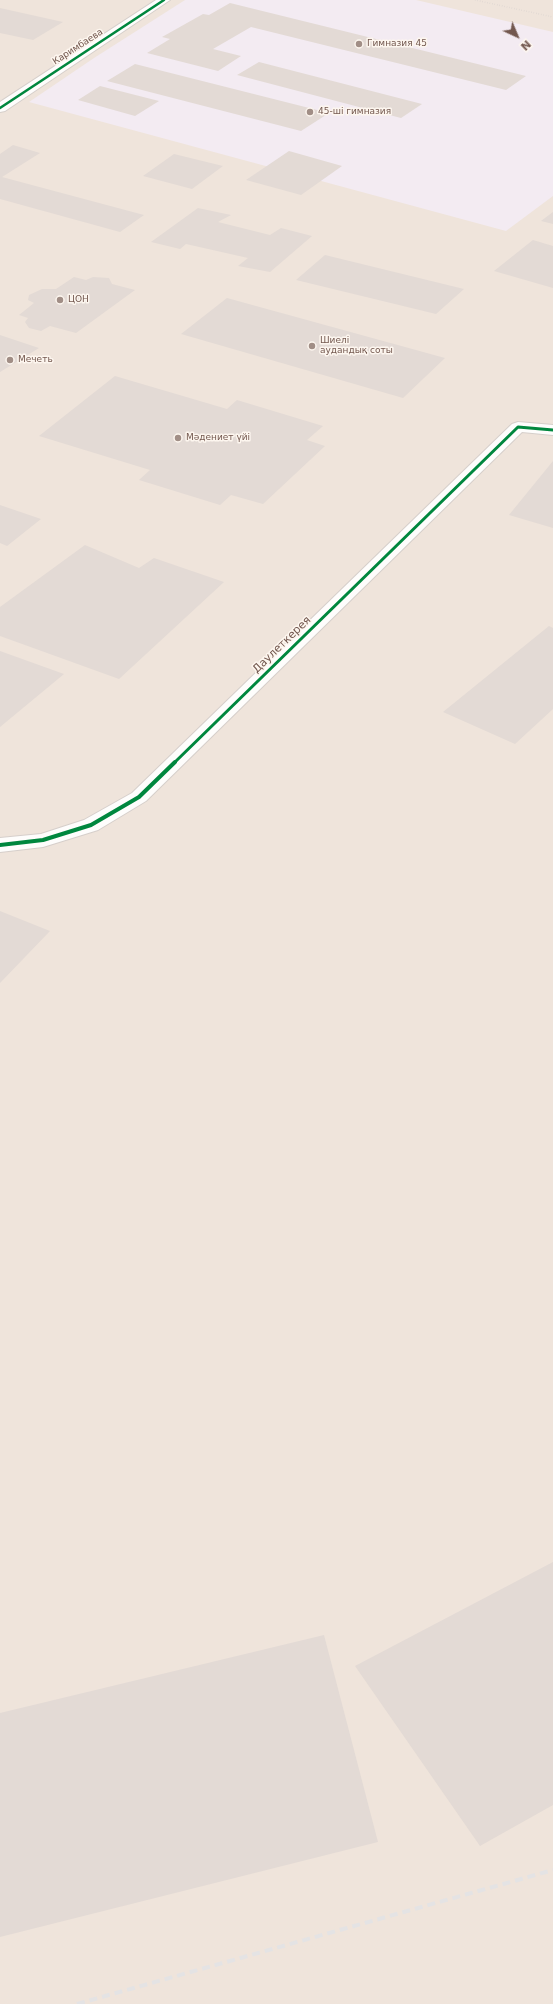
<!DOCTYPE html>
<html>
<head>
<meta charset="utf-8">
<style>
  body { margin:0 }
  #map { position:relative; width:553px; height:2004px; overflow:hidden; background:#f7f2ed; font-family:"DejaVu Sans",sans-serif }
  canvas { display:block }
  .north { position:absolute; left:497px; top:16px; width:40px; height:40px; -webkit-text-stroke:3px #fdf6ef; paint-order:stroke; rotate:136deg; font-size:11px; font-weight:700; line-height:16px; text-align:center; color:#73584f }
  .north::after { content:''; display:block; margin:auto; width:14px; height:18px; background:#73584f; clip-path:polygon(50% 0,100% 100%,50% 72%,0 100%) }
</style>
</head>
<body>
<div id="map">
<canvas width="553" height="2004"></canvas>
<div class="north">N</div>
</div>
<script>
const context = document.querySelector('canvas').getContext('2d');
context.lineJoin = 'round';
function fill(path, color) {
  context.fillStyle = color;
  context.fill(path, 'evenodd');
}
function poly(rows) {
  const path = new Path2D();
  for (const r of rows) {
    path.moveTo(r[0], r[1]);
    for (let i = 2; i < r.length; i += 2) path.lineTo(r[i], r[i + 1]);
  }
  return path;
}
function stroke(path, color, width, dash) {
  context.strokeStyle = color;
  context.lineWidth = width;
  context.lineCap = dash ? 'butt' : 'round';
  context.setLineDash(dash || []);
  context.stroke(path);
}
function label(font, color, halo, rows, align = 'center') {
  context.font = font + ' "DejaVu Sans",sans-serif';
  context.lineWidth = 3;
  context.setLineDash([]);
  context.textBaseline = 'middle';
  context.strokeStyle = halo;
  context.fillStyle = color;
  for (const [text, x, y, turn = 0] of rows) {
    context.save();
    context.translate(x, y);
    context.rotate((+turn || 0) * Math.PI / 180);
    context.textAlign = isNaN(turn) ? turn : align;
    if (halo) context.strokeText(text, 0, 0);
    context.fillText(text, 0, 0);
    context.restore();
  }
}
fill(poly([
  [0,0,553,0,553,2004,0,2004]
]), '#efe4db');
fill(poly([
  [185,0,416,0,553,32,553,196,506,231,29,102,94,58]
]), '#f3ebf2');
fill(poly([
  [230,3,526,76,506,90,251,27,213,49,241,56,218,71,147,53,170,39,162,37,203,14,209,15],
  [0,8,63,22,33,40,0,33],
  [259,62,422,104,401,118,237,75],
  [135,64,329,113,301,131,107,81],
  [100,86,159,101,135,116,78,100],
  [13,145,40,153,2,177,144,215,120,232,0,199,0,154],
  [289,151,342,166,301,195,246,180],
  [174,154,223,166,192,189,143,176],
  [198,208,231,215,218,222,270,235,281,228,312,236,270,272,238,266,248,258,186,244,180,249,151,242],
  [553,212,553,224,541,221],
  [533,240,553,246,553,288,494,271],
  [325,255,464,289,436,314,296,280],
  [74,277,86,280,93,277,109,278,112,284,135,290,76,333,50,326,41,331,29,328,25,322,28,318,19,315,34,303,28,300,29,295,42,289,56,289],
  [227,298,445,358,403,398,181,334],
  [0,335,39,348,0,372],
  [115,376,227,409,237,400,323,426,307,440,325,446,263,504,231,495,220,505,139,480,150,470,39,436],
  [553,461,553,528,509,515],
  [0,505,41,519,7,546,0,543],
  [85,545,139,568,154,558,224,582,119,679,0,636,0,607],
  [549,626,553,628,553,709,515,744,443,712],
  [0,651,64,674,0,727],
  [0,911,50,931,0,983],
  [553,1562,553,1805,480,1846,355,1666],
  [324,1635,378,1842,0,1937,0,1713]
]), '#e3dad5');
const minor = poly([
  [156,0,170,0,5,111,0,112,0,102,156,0],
  [518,422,553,425,553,435,522,432,146,801,98,830,43,847,0,852,0,838,41,834,84,820,132,793,512,424,518,422]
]);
stroke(minor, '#d6cfcb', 2);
stroke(poly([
  [475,0,553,17]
]), '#d9d2cf', 1.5, [0.5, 2]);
fill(minor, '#fefdfc');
stroke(poly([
  [77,2004,553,1870]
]), '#e4e3e4', 4, [8, 5]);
stroke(poly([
  [0,108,164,0]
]), '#00873e', 2.5);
stroke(poly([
  [174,763,518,427,553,430]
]), '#00873e', 3);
stroke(poly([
  [0,845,43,840,91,825,139,797,175,762]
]), '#00873e', 4);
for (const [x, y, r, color] of [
  [359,44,4,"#a18e86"],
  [310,112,4,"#a18e86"],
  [60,300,4,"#a18e86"],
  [312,346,4,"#a18e86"],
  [10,360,4,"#a18e86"],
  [178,438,4,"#a18e86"]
]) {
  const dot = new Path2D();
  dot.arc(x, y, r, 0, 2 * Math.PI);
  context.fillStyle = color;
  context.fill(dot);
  stroke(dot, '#fdf6ef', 1.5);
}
label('9px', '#73584f', '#fdf6ef', [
  ["Гимназия 45",367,44],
  ["45-ші гимназия",318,112],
  ["ЦОН",68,300],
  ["Шиелі",320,341],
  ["аудандық соты",320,351],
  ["Мечеть",18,360],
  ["Мәдениет үйі",186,438]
], 'left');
label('9px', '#73584f', '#fdf6ef', [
  ["Каримбаева",78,47,-33]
]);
label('11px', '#73584f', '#fdf6ef', [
  ["Даулеткерея",282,645,-44]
]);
</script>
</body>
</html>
